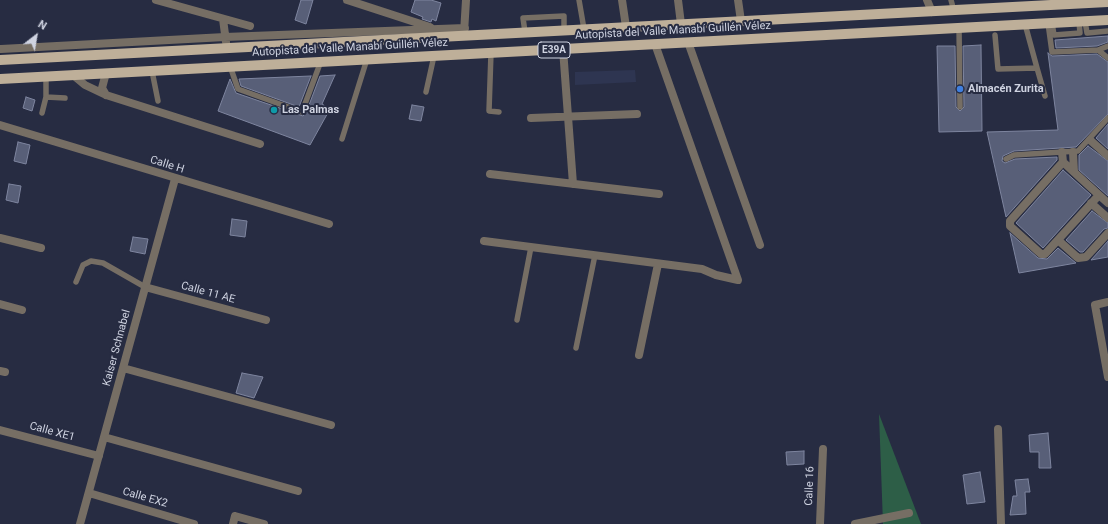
<!DOCTYPE html>
<html>
<head>
<meta charset="utf-8">
<style>
  body { margin:0 }
  #map { position:relative; width:1108px; height:524px; overflow:hidden; background:#272c42; font-family:Roboto,sans-serif }
  canvas { display:block }
  .north { position:absolute; left:16px; top:16px; width:40px; height:40px; -webkit-text-stroke:3px #272c42; paint-order:stroke; rotate:31deg; font-size:11px; font-weight:700; line-height:16px; text-align:center; color:#cfd3e1 }
  .north::after { content:''; display:block; margin:auto; width:14px; height:18px; background:#cfd3e1; clip-path:polygon(50% 0,100% 100%,50% 72%,0 100%) }
</style>
</head>
<body>
<div id="map">
<canvas width="1108" height="524"></canvas>
<div class="north">N</div>
</div>
<script>
const context = document.querySelector('canvas').getContext('2d');
context.lineJoin = 'round';
function fill(path, color) {
  context.fillStyle = color;
  context.fill(path, 'evenodd');
}
function poly(rows) {
  const path = new Path2D();
  for (const r of rows) {
    path.moveTo(r[0], r[1]);
    for (let i = 2; i < r.length; i += 2) path.lineTo(r[i], r[i + 1]);
  }
  return path;
}
function stroke(path, color, width, dash) {
  context.strokeStyle = color;
  context.lineWidth = width;
  context.lineCap = dash ? 'butt' : 'round';
  context.setLineDash(dash || []);
  context.stroke(path);
}
function label(font, color, halo, rows, align = 'center') {
  context.font = font + ' Roboto,sans-serif';
  context.lineWidth = 4;
  context.setLineDash([]);
  context.textBaseline = 'middle';
  context.strokeStyle = halo;
  context.fillStyle = color;
  for (const [text, x, y, turn = 0] of rows) {
    context.save();
    context.translate(x, y);
    context.rotate((+turn || 0) * Math.PI / 180);
    context.textAlign = isNaN(turn) ? turn : align;
    if (halo) context.strokeText(text, 0, 0);
    context.fillText(text, 0, 0);
    context.restore();
  }
}
fill(poly([
  [635,70,636,82,575,85,575,72]
]), '#2e3551');
fill(poly([
  [879,414,921,524,883,524]
]), '#2d5e47');
const building = poly([
  [301,0,313,0,306,24,295,20,301,0],
  [415,0,431,0,441,3,436,21,432,19,431,22,422,19,423,17,411,12,415,0],
  [1108,36,1108,42,1097,46,1056,48,1055,40,1108,36],
  [981,45,982,131,939,132,937,46,955,46,956,107,960,111,964,107,963,46,981,45],
  [1048,53,1052,56,1097,54,1108,62,1108,114,1076,147,1014,151,1003,156,1002,161,1005,163,1015,159,1057,157,1057,160,1006,217,987,132,1058,130,1048,53],
  [335,75,322,104,330,109,310,145,218,111,230,79,236,93,303,116,306,113,320,76,335,75],
  [311,76,299,107,241,86,239,79,311,76],
  [26,97,35,100,32,111,23,108,26,97],
  [412,105,424,107,421,121,409,119,412,105],
  [1108,124,1108,149,1096,138,1108,124],
  [18,142,30,145,26,164,14,161,18,142],
  [1088,146,1108,161,1108,196,1079,170,1079,155,1088,146],
  [1063,170,1091,195,1043,248,1016,223,1063,170],
  [9,184,21,186,18,203,6,200,9,184],
  [1092,211,1108,223,1108,228,1104,229,1083,252,1080,252,1066,240,1092,211],
  [232,219,247,221,245,237,230,235,232,219],
  [1010,233,1038,258,1047,259,1058,248,1076,263,1019,273,1010,233],
  [133,237,148,239,145,254,130,251,133,237],
  [1108,241,1108,257,1091,260,1108,241],
  [242,373,263,377,254,398,236,393,242,373],
  [1048,433,1051,468,1039,468,1039,452,1030,452,1029,435,1048,433],
  [804,451,804,464,787,465,786,452,804,451],
  [980,472,985,502,967,504,963,475,980,472],
  [1028,479,1030,492,1025,492,1026,514,1010,515,1013,496,1017,496,1015,480,1028,479]
]);
fill(building, '#585f78');
stroke(building, '#7e859f', 1);
stroke(poly([
  [579,0,584,29],
  [951,0,954,11],
  [1085,21,1087,33,1108,31],
  [1048,23,1052,52,1098,50,1108,58],
  [1052,23,1054,35,1080,33,1079,22],
  [1025,24,1037,68],
  [959,27,960,107],
  [525,32,523,18,564,16,564,30],
  [995,35,998,69,1037,68,1045,96],
  [1098,50,1108,46],
  [491,53,489,111,499,112],
  [230,66,238,89,302,112,321,61],
  [152,71,158,101],
  [426,92,434,56],
  [46,97,65,98],
  [42,113,46,97,46,77],
  [342,139,367,59],
  [1006,159,1014,155,1078,151,1108,118],
  [76,282,83,265,91,261,103,263,145,287],
  [517,320,531,247],
  [576,348,595,255]
]), '#766e64', 5.5);
stroke(poly([
  [156,0,250,26],
  [347,0,430,27],
  [622,0,626,27],
  [678,0,681,24],
  [738,0,741,21],
  [927,0,932,12],
  [223,19,226,42],
  [464,33,466,0],
  [688,42,760,245],
  [1,49,225,37,465,28],
  [563,49,573,184],
  [73,75,85,85,106,95,260,144],
  [106,95,102,88,106,73],
  [531,118,637,114],
  [0,125,329,224],
  [1090,140,1108,156],
  [1062,152,1063,162,1010,221,1010,226,1041,254,1045,254,1099,195,1108,203],
  [1073,152,1074,172],
  [1063,162,1099,195],
  [490,174,659,194],
  [1091,203,1108,218],
  [0,238,41,248],
  [1058,240,1078,258,1086,257,1108,233],
  [484,241,702,269,716,275,738,280,655,44],
  [145,287,266,320],
  [1108,302,1095,305,1108,377],
  [0,304,22,310],
  [639,355,658,264],
  [123,368,331,425],
  [0,371,5,372],
  [998,429,1001,524],
  [0,430,99,456],
  [104,437,298,491],
  [89,493,194,524],
  [80,524,175,179],
  [233,524,235,516,264,524],
  [820,524,823,449],
  [855,524,909,513]
]), '#766e64', 8);
stroke(poly([
  [0,60,1108,2],
  [0,79,1108,20]
]), '#beaf99', 10);
for (const [x, y, r, color] of [
  [960,89,4,"#3f7fe0"],
  [274,110,4,"#0f9aa8"]
]) {
  const dot = new Path2D();
  dot.arc(x, y, r, 0, 2 * Math.PI);
  context.fillStyle = color;
  context.fill(dot);
  stroke(dot, '#272c42', 1.5);
}
for (const [x, y, w] of [
  [554,50,32]
]) {
  const box = new Path2D();
  box.roundRect(x - w / 2, y - 8, w, 16, 3);
  context.fillStyle = '#272c42';
  context.fill(box);
  stroke(box, '#cfd3e1', 1);
}
label('bold 10px', '#cfd3e1', null, [
  ["E39A",554,50]
]);
label('11px', '#cfd3e1', '#272c42', [
  ["Autopista del Valle Manabí Guillén Vélez",673,31,-3],
  ["Autopista del Valle Manabí Guillén Vélez",350,48,-3],
  ["Calle H",167,165,17],
  ["Calle 11 AE",208,293,15],
  ["Kaiser Schnabel",117,348,-75],
  ["Calle XE1",52,432,15],
  ["Calle 16",810,486,-88],
  ["Calle EX2",145,498,16]
]);
label('bold 11px', '#cfd3e1', '#272c42', [
  ["Almacén Zurita",968,89],
  ["Las Palmas",282,110]
], 'left');
</script>
</body>
</html>
